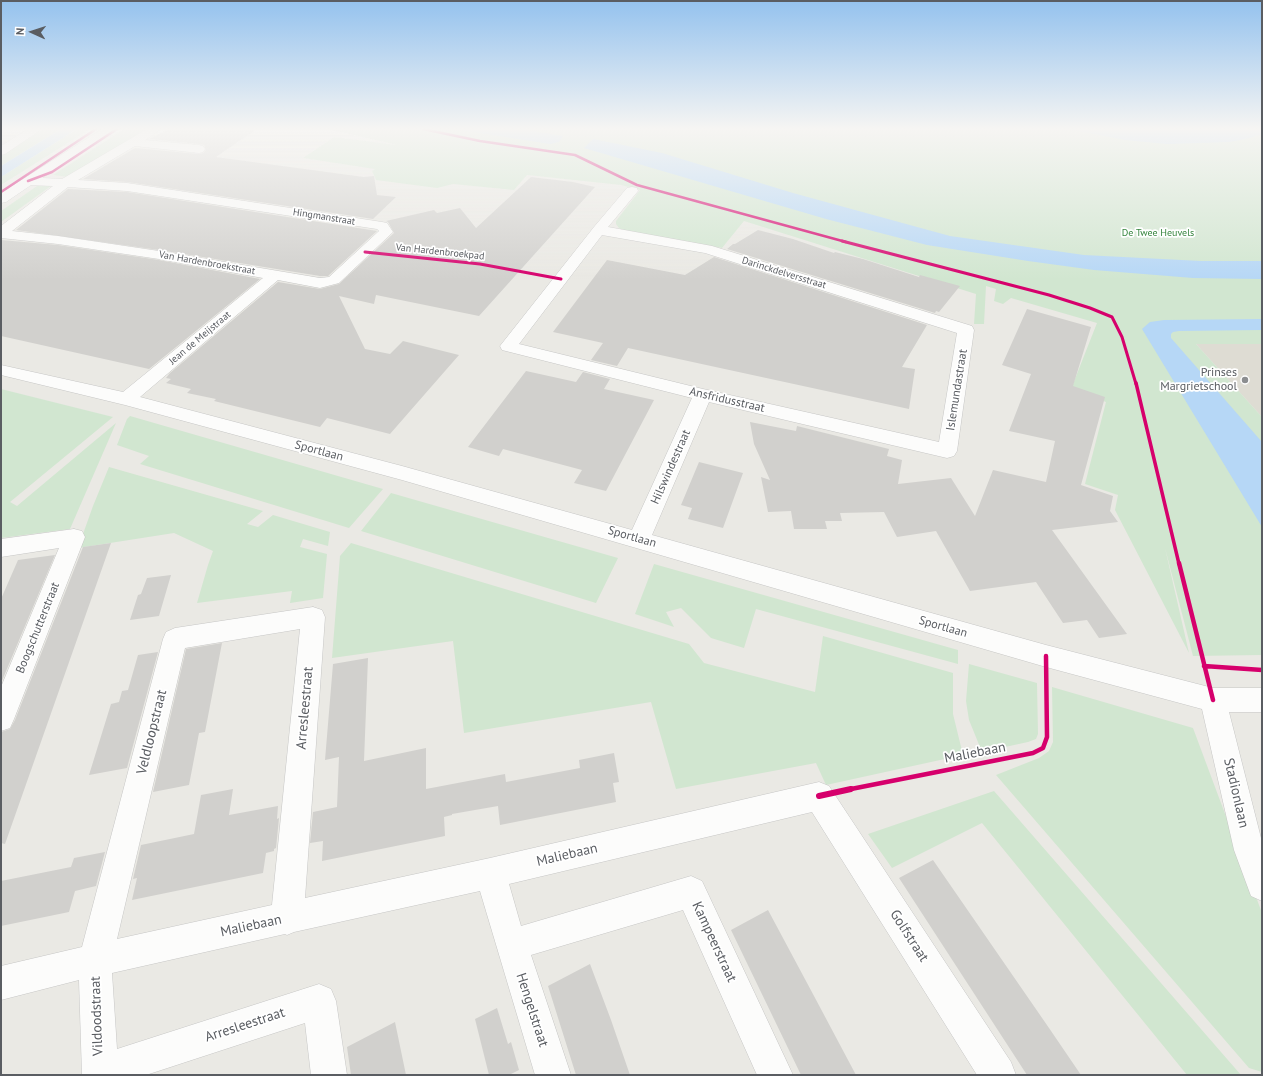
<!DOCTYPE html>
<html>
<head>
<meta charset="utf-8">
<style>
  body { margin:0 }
  #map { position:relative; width:1263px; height:1076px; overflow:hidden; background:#eae9e4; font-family:"PT Sans",sans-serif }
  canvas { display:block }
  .frame { position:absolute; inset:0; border:2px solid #5a5d62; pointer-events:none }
  .north { position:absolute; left:12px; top:12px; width:40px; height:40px; -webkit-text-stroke:3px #fff; paint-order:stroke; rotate:273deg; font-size:11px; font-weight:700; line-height:16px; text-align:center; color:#5a5d62 }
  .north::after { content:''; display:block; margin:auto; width:14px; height:18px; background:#5a5d62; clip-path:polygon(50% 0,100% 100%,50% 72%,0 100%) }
</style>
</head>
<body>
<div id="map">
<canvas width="1263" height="1076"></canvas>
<div class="frame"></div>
<div class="north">N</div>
</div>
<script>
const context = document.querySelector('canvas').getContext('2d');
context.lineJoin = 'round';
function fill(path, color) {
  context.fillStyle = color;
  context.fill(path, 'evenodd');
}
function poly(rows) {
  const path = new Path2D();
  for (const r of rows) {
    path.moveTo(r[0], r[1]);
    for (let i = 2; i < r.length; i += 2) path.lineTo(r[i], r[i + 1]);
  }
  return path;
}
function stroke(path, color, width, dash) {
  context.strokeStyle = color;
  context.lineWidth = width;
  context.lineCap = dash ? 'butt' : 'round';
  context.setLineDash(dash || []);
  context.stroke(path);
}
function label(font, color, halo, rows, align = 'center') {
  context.font = font + ' "PT Sans",sans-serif';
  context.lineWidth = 3.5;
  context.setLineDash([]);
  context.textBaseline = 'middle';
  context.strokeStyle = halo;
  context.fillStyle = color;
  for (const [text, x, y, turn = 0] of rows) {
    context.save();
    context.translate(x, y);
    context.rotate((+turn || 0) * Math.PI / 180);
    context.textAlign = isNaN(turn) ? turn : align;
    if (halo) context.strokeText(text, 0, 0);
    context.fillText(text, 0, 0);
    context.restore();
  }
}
fill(poly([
  [1196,344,1262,344,1262,417]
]), '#dedcd3');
fill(poly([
  [43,129,61,129,1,166,1,155],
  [77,129,90,129,1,185,1,177],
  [124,129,149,129,67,177,53,175],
  [328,129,1262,129,1262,344,1196,344,1262,417,1262,655,1193,656,1165,548,1189,653,1115,510,1118,495,1085,484,1106,402,1071,389,1097,323,1011,298,1003,304,994,301,996,289,986,286,984,324,974,324,976,294,744,221,722,248,624,231,619,228,616,224,616,221,640,190,621,185,527,175,514,190,453,184,437,188,376,180,372,171,375,169,303,158,334,137,397,145],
  [37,186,51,186,1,222,1,211],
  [1,389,113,417,10,502,17,506,116,423,70,529,1,538],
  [130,416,383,489,349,528,140,464,149,456,117,445,127,419],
  [109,467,263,511,247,524,258,527,273,515,330,532,328,546,303,539,300,547,327,554,323,598,290,603,292,591,197,603,208,565,213,551,174,533,78,548,93,506],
  [391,493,618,558,596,603,361,531],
  [351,543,689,644,704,663,815,692,823,636,953,673,953,714,963,755,826,785,816,763,676,789,651,702,464,733,453,641,332,658,340,556],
  [654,564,958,650,958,664,756,609,744,648,711,638,681,608,666,612,674,627,635,614],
  [969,664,1037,683,1038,734,1036,739,1028,742,982,752,969,720,966,701],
  [1052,687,1193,728,1262,913,1262,1072,1249,1068,996,775,1039,758,1049,751,1053,742],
  [994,791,1241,1075,1187,1075,982,823,892,868,868,834]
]), '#d1e6d0');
fill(poly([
  [61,129,77,129,1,177,1,166],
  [454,129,521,129,563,136,559,142,550,144],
  [1069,129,1262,129,1262,134,1250,138,1229,142,1167,144,1125,140],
  [593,139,662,153,793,193,950,236,1084,255,1201,261,1262,261,1262,279,1193,278,1094,270,1028,261,927,245,826,219,584,148],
  [1262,319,1262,330,1179,331,1173,332,1171,334,1171,338,1262,442,1262,527,1142,329,1150,322,1164,320]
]), '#b6d7f6');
fill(poly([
  [169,129,257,129,216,157,364,177,374,176,377,195,396,197,373,219,127,182,83,179,135,148,199,154,203,153,206,150,204,145,199,144,149,139],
  [531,177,573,182,595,187,479,316,376,295,374,304,339,296,365,349,390,354,403,341,459,355,390,434,327,418,320,427,214,401,216,399,187,393,191,389,166,383,171,379,166,378,170,373,278,282,320,289,339,284,394,233,388,222,386,221,434,210,437,213,460,208,476,228],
  [68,189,127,192,377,231,328,276,320,276,159,250,16,230],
  [758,230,793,239,834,253,835,252,863,259,919,277,920,275,960,286,939,312,936,311,935,313,727,249,733,244,735,244],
  [1,240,58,245,159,260,260,279,149,369,1,336],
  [714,257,927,325,902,367,915,369,909,409,628,348,617,366,591,360,603,343,553,332,607,260,685,275],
  [1027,309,1091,327,1073,386,1105,397,1081,485,1113,496,1110,511,1118,522,1052,530,1127,634,1099,638,1087,620,1063,623,1036,582,970,591,936,531,897,537,884,512,840,513,842,521,825,521,827,529,794,529,791,511,768,512,761,477,770,480,754,444,750,422,796,431,797,426,889,449,887,456,902,460,898,484,951,478,975,516,993,470,1046,482,1055,441,1009,431,1031,374,1002,365],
  [526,371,576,382,583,372,610,379,604,389,654,400,606,491,574,483,582,470,503,449,499,456,468,447],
  [699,462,743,473,723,528,688,519,692,508,681,505],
  [111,543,5,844,1,843,1,732,10,729,15,720,83,547],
  [55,555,1,683,1,599,18,560],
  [171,575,159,616,130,620,138,595,141,594,147,578],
  [222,643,205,732,199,733,189,785,153,792,186,649],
  [158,652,127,768,89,775,111,704,119,702,122,691,128,690,138,655],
  [368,658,364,761,426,748,426,789,505,774,506,782,580,768,579,760,614,753,619,782,613,783,616,802,500,825,498,806,452,814,452,815,444,817,445,836,322,861,323,841,310,843,313,812,337,807,339,757,325,760,333,664],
  [233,789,229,815,278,806,277,819,279,818,276,848,274,849,274,851,266,853,263,873,132,900,137,878,133,879,141,845,194,834,201,795],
  [105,852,96,886,75,891,69,912,1,926,1,881,71,867,74,858],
  [933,860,1049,1028,1081,1075,1027,1075,899,878],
  [768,910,814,996,856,1075,801,1075,731,930],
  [590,964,611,1020,630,1075,576,1075,548,986],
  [497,1008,508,1044,511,1042,519,1070,509,1075,489,1075,475,1019],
  [395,1022,406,1075,351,1075,347,1047]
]), '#d1d0cd');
const minor = poly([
  [28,129,42,129,5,154,1,155,1,146,28,129],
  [102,129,116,129,42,178,62,179,147,129,161,129,145,140,199,145,203,146,205,149,203,152,199,153,135,146,78,180,127,183,382,222,387,223,393,232,339,283,320,288,278,280,140,397,402,466,632,530,692,398,502,350,500,346,594,227,627,188,632,187,637,188,638,191,608,227,712,246,972,326,974,330,957,451,954,456,947,458,709,402,652,535,1046,645,1213,688,1262,688,1262,712,1229,712,1262,842,1262,901,1251,896,1234,850,1202,709,1046,667,402,480,125,405,1,375,1,365,123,392,263,278,159,259,58,244,1,238,1,226,53,186,31,185,6,202,1,203,1,193,102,129],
  [68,187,127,191,377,229,379,231,329,277,320,278,159,251,58,236,12,231,68,187],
  [602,235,705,253,957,333,939,442,703,389,519,344,602,235],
  [74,529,82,531,85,537,14,719,10,728,1,731,1,687,59,548,1,557,1,539,74,529],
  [313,607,322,610,325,617,305,898,490,858,819,782,829,786,1011,1062,1016,1075,977,1075,812,812,509,884,521,926,691,876,702,881,793,1075,757,1075,683,910,531,955,571,1075,535,1075,480,891,294,932,287,935,285,934,112,973,117,1049,319,984,331,989,336,1001,347,1075,311,1075,305,1023,146,1075,82,1075,79,980,1,1000,1,966,82,947,163,639,166,632,175,628,313,607],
  [300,629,272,905,117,939,185,648,300,629]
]);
stroke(minor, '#c6c6c5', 1);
fill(minor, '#fcfcfb');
stroke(poly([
  [423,129,480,141,575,155,637,185,846,242],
  [28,181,52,172,117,129],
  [1,192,96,129]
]), '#d6006c', 2.5);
stroke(poly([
  [842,241,1049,295,1090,308,1112,317,1122,337,1136,384],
  [365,252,480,264,561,279]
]), '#d6006c', 3);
stroke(poly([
  [1136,383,1179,564]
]), '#d6006c', 3.5);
stroke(poly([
  [1179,563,1213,700],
  [1204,666,1262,670],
  [846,790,1033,753,1043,748,1047,737,1046,656]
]), '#d6006c', 4.5);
stroke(poly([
  [819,796,851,789]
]), '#d6006c', 6);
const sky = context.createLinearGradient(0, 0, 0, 280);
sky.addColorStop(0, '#94c2ee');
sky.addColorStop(0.46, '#f6f5f3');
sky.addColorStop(1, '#f6f5f300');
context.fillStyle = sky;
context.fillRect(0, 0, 1263, 280);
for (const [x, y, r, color] of [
  [1245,380,4,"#8c8e90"]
]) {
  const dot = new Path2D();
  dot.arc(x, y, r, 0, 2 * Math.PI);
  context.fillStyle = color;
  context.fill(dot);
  stroke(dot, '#fff', 1.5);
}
label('10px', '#5a5d62', '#fff', [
  ["Hingmanstraat",324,217,9],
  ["Van Hardenbroekpad",440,252,6],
  ["Van Hardenbroekstraat",207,263,10],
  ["Darinckdelversstraat",784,273,17],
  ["Jean de Meijstraat",200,338,-40]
]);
label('10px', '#36853e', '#fff', [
  ["De Twee Heuvels",1158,233]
]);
label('12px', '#5a5d62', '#fff', [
  ["Prinses",1237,373],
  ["Margrietschool",1237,387]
], 'right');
label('12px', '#5a5d62', '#fff', [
  ["Islemundastraat",957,390,-81],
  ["Ansfridusstraat",727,400,13],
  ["Sportlaan",319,451,15],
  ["Hilswindestraat",671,467,-66],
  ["Sportlaan",632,537,16],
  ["Sportlaan",943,627,16],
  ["Boogschutterstraat",38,628,-68]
]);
label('14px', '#5a5d62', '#fff', [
  ["Arresleestraat",305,708,-85],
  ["Veldloopstraat",152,732,-76],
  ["Maliebaan",975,753,-11],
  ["Stadionlaan",1236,793,77],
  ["Maliebaan",567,855,-13],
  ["Maliebaan",251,926,-12],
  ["Golfstraat",909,936,57],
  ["Kampeerstraat",714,942,65],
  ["Hengelstraat",532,1010,72],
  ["Vildoodstraat",97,1016,-92],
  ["Arresleestraat",245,1025,-18]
]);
</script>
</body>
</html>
